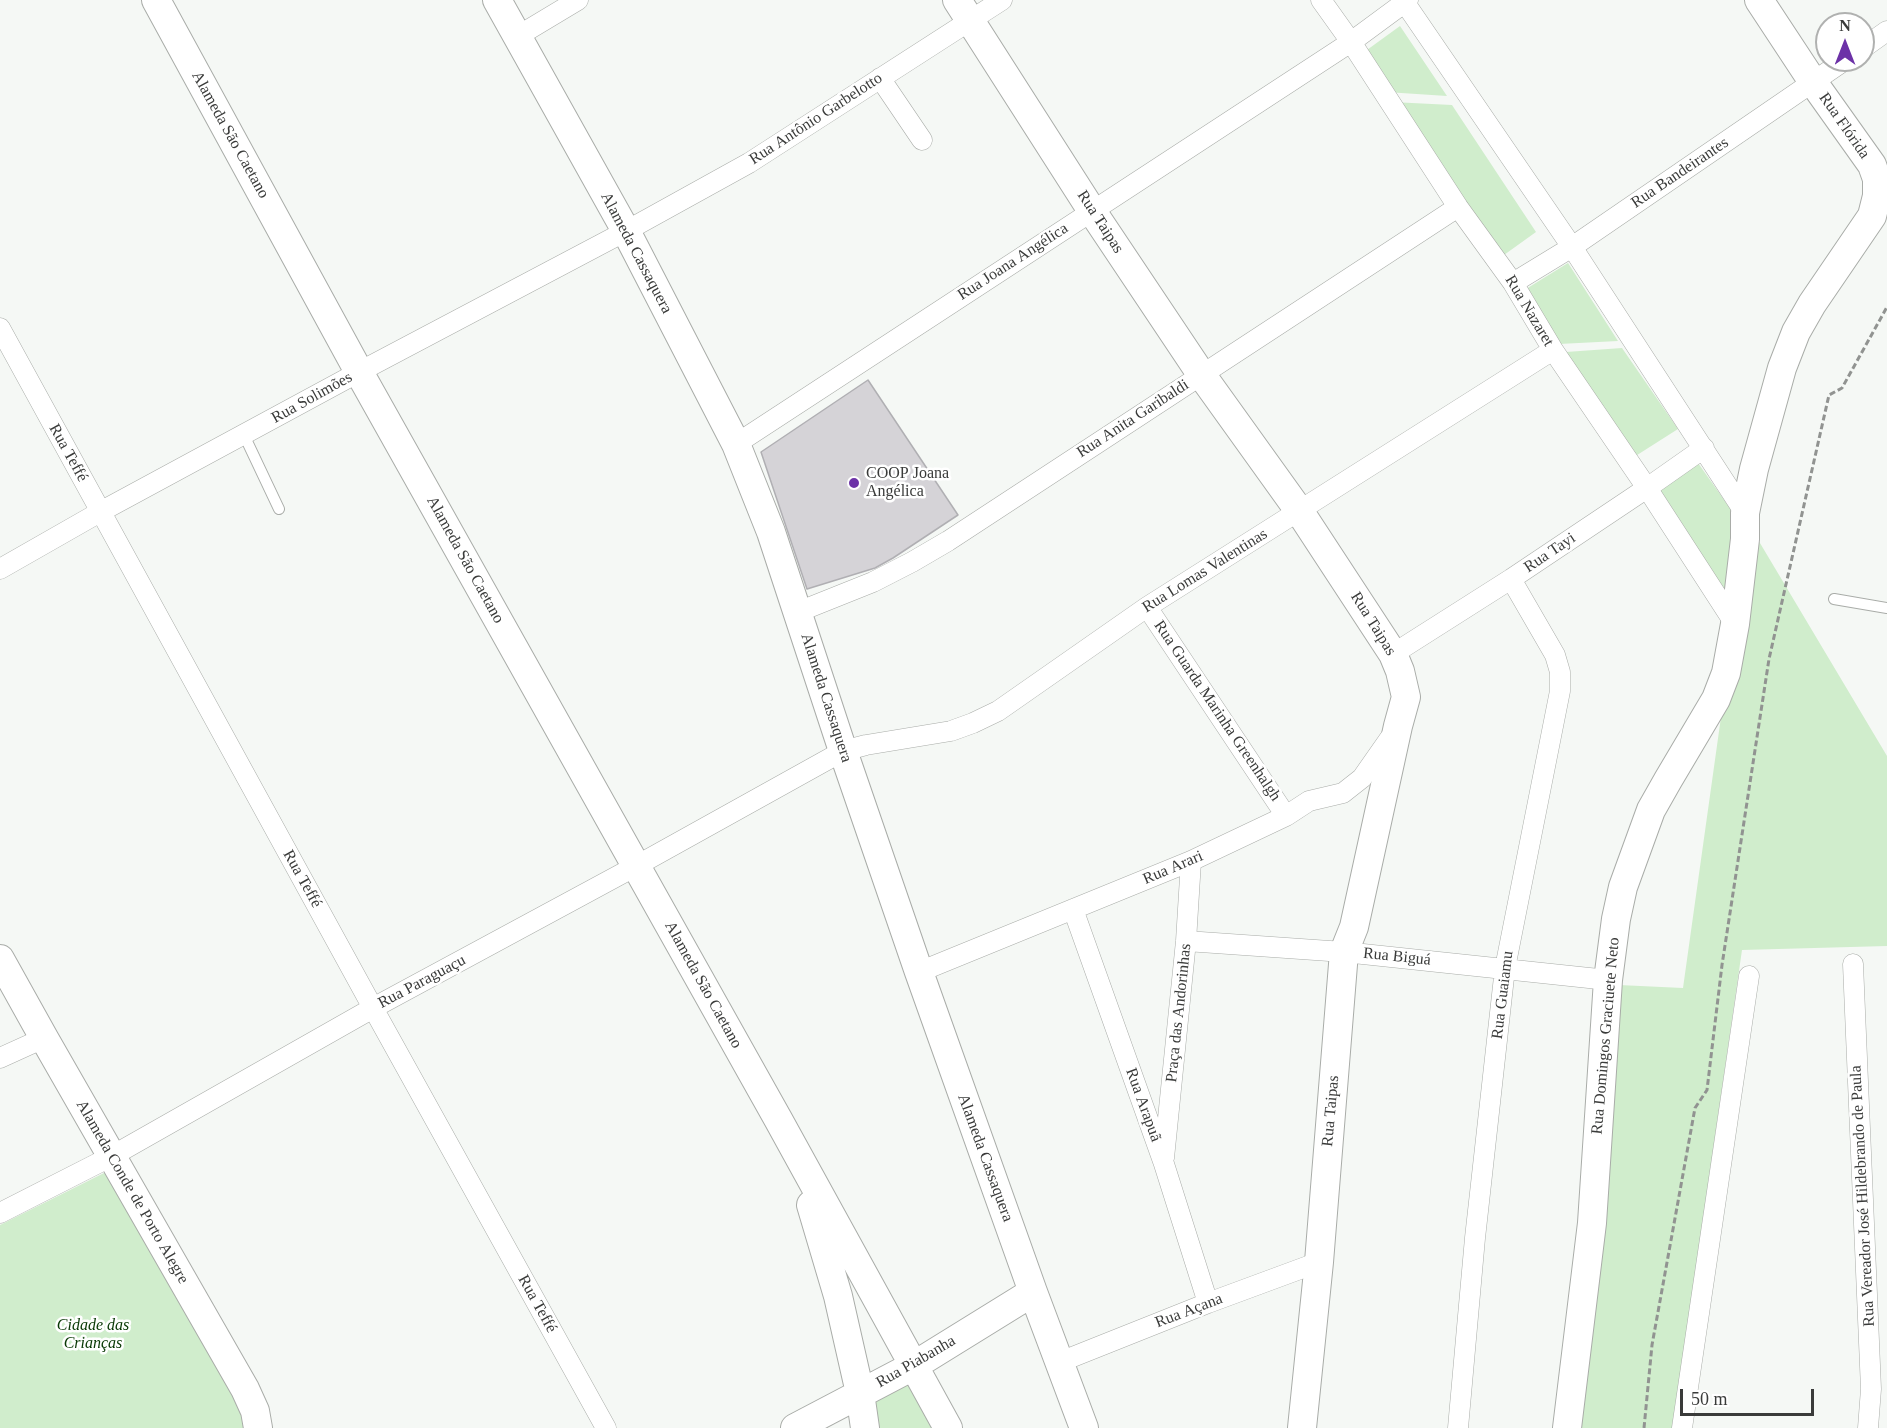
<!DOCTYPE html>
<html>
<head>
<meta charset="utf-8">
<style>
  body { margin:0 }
  #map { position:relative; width:1887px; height:1428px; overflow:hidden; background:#f5f8f5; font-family:"Times New Roman",serif }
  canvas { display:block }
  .north { position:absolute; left:1815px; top:12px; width:60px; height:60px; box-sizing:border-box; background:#fff; border:2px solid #b0b1b0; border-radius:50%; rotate:0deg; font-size:16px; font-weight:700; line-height:24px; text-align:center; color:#3a3b3a }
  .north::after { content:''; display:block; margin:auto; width:21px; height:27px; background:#6c31a7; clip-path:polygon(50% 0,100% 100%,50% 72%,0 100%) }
  .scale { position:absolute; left:1680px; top:1389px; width:134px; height:27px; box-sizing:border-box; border:3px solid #3a3b3a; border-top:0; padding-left:8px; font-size:18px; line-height:21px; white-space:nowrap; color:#3a3b3a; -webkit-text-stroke:4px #fff; paint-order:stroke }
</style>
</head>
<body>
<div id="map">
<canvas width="1887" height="1428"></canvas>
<div class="north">N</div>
<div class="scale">50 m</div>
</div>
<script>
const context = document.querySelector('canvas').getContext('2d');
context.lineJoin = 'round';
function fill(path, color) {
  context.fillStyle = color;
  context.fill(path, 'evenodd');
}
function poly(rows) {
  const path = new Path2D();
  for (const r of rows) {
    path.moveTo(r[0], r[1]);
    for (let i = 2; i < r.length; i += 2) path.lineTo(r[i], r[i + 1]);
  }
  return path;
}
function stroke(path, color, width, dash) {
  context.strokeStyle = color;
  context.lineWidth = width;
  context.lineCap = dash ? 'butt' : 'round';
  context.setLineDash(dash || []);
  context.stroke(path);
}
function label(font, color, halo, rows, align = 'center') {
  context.font = font + ' "Times New Roman",serif';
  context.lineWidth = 5;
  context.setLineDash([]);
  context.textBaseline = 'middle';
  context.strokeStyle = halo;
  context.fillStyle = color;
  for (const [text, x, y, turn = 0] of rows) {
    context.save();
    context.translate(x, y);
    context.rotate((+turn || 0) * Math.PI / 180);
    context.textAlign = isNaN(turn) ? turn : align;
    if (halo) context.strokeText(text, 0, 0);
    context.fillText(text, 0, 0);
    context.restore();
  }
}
fill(poly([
  [1400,26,1447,96,1386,92,1360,55],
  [1392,102,1452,105,1536,232,1497,260],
  [1568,263,1618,341,1559,344,1526,289],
  [1622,348,1678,429,1634,457,1566,352],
  [1698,463,1732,511,1734,526,1726,595,1658,489],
  [1754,533,1887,756,1887,946,1742,950,1673,1428,1577,1428,1619,985,1683,988,1721,717],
  [106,1172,233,1389,245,1428,0,1428,0,1225],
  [912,1372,939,1428,869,1428,867,1396]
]), '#d0edcc');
const building = poly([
  [868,380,958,515,893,558,875,568,807,589,761,452,868,380]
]);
fill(building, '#d5d3d7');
stroke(building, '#b0afb3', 1.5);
const lane = poly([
  [244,435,279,509],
  [1834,599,1887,608]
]);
const street = poly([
  [1321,0,1351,42,1458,207,1513,283,1553,350,1647,488,1735,624],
  [1403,0,1572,247,1745,513],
  [518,36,578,0],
  [1863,48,1887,31],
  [880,78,922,140],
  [1513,283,1572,247,1845,60],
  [0,328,373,1008,606,1428],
  [736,444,1351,42,1408,0],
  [0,569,100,512,359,372,626,231,749,163,1002,0],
  [1147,607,1286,816],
  [798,612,873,582,912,562,948,541,1458,207],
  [1393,654,1511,579,1647,488,1704,448],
  [1073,909,1164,1164,1208,1303],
  [1186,941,1344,952,1608,980],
  [1853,964,1871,1389,1868,1428],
  [919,972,1191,861,1286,816,1309,801,1343,793,1362,778,1390,738],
  [0,1058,44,1038],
  [1164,1158,1186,941,1191,861],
  [0,1213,112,1156,373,1008,636,866,843,751,866,745,951,731,973,723,998,711,1147,607,1553,350],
  [1060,1362,1208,1303,1319,1262],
  [1458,1428,1475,1238,1505,968,1560,691,1560,672,1555,655,1511,579],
  [1682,1428,1749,976]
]);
const secondary = poly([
  [156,0,359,372,778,1119,948,1428],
  [497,0,626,231,736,444,771,532,843,751,919,972,1033,1292,1084,1428],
  [957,0,1092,211,1201,374,1300,512,1393,654,1400,671,1406,697,1398,726,1354,927,1344,952,1319,1262,1302,1428],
  [0,959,44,1038,245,1389,255,1411,258,1428],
  [811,1205,838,1296,860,1393,865,1428],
  [795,1428,915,1365,1033,1292],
  [1567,1428,1592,1223,1608,980,1616,919,1623,887,1651,810,1668,780,1716,699,1726,673,1735,624,1745,539,1745,513,1754,469,1782,368,1796,332,1812,304,1872,216,1877,196,1877,179,1872,165,1813,82,1759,0]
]);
stroke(lane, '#a9aca8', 12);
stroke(street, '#a9aca8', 21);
stroke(secondary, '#a9aca8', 30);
stroke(poly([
  [1644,1428,1652,1345,1695,1108,1707,1090,1722,965,1769,659,1829,395,1842,388,1887,307]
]), '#919391', 3, [6, 3]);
stroke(lane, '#fff', 10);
stroke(street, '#fff', 20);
stroke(secondary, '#fff', 28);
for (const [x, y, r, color] of [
  [854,483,6,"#6c31a7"]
]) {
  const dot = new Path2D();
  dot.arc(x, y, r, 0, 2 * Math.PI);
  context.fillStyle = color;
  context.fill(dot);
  stroke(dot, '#fff', 2);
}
label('16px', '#3a3b3a', '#fff', [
  ["Rua Antônio Garbelotto",816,119,-33],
  ["Rua Flórida",1844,126,55],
  ["Alameda São Caetano",230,135,61],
  ["Rua Bandeirantes",1680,173,-34],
  ["Rua Taipas",1100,222,57],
  ["Alameda Cassaquera",636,253,62],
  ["Rua Joana Angélica",1013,262,-33],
  ["Rua Nazaret",1529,311,59],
  ["Rua Solimões",312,398,-29],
  ["Rua Anita Garibaldi",1133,419,-33],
  ["Rua Teffé",68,453,61],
  ["Rua Tayi",1550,553,-34],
  ["Alameda São Caetano",465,560,61],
  ["Rua Lomas Valentinas",1205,571,-32],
  ["Rua Taipas",1373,624,58],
  ["Alameda Cassaquera",826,698,72],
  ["Rua Guarda Marinha Greenhalgh",1217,711,56],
  ["Rua Arari",1173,868,-23],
  ["Rua Teffé",302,879,61],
  ["Rua Biguá",1397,957,6],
  ["Rua Paraguaçu",422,982,-28],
  ["Alameda São Caetano",703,985,61],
  ["Rua Guaiamu",1503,995,-83],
  ["Praça das Andorinhas",1179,1013,-84],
  ["Rua Domingos Graciuete Neto",1606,1036,-85],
  ["Rua Arapuã",1143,1105,70],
  ["Rua Taipas",1331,1111,-85],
  ["Alameda Cassaquera",985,1158,70],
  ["Alameda Conde de Porto Alegre",132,1192,60],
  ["Rua Vereador José Hildebrando de Paula",1863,1196,-93],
  ["Rua Teffé",537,1304,61],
  ["Rua Açana",1189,1311,-21],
  ["Rua Piabanha",916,1362,-30]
]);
label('16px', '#3a3b3a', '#fff', [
  ["COOP Joana",866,474],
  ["Angélica",866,492]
], 'left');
label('italic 16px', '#073703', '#fff', [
  ["Cidade das",93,1326],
  ["Crianças",93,1344]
]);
</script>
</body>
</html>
